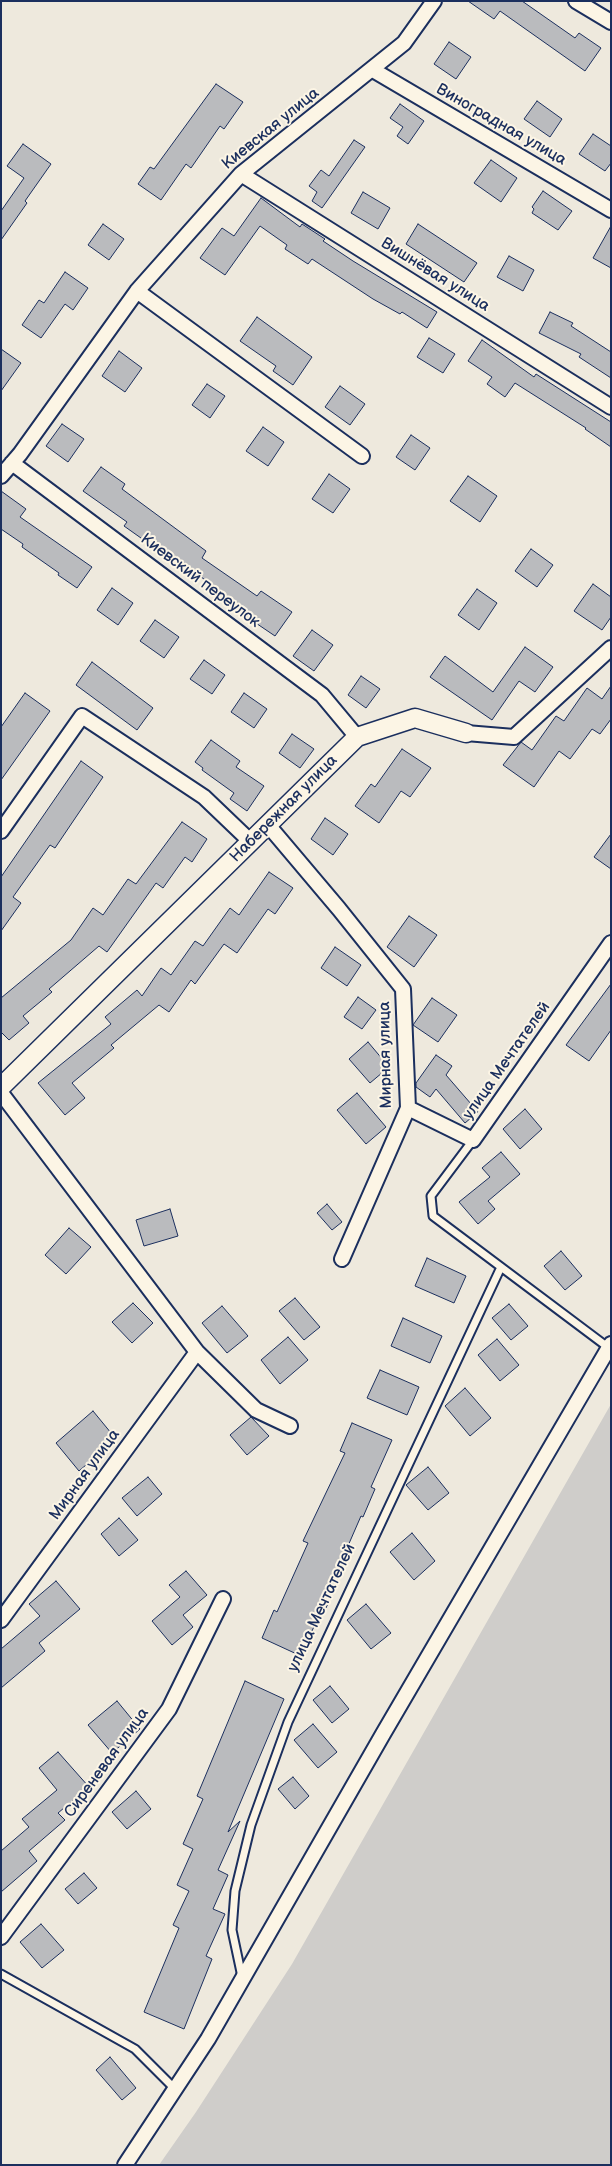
<!DOCTYPE html>
<html>
<head>
<meta charset="utf-8">
<style>
  body { margin:0 }
  #map { position:relative; width:612px; height:2166px; overflow:hidden; background:#eee9dd; font-family:"Balsamiq Sans",sans-serif }
  canvas { display:block }
  .frame { position:absolute; inset:0; border:2px solid #1b2f5e; pointer-events:none }
</style>
</head>
<body>
<div id="map">
<canvas width="612" height="2166"></canvas>
<div class="frame"></div>
</div>
<script>
const context = document.querySelector('canvas').getContext('2d');
context.lineJoin = 'round';
function fill(path, color) {
  context.fillStyle = color;
  context.fill(path, 'evenodd');
}
function poly(rows) {
  const path = new Path2D();
  for (const r of rows) {
    path.moveTo(r[0], r[1]);
    for (let i = 2; i < r.length; i += 2) path.lineTo(r[i], r[i + 1]);
  }
  return path;
}
function stroke(path, color, width, dash) {
  context.strokeStyle = color;
  context.lineWidth = width;
  context.lineCap = dash ? 'butt' : 'round';
  context.setLineDash(dash || []);
  context.stroke(path);
}
function label(font, color, halo, rows, align = 'center') {
  context.font = font + ' "Balsamiq Sans",sans-serif';
  context.lineWidth = 4;
  context.setLineDash([]);
  context.textBaseline = 'middle';
  context.strokeStyle = halo;
  context.fillStyle = color;
  for (const [text, x, y, turn = 0] of rows) {
    context.save();
    context.translate(x, y);
    context.rotate((+turn || 0) * Math.PI / 180);
    context.textAlign = isNaN(turn) ? turn : align;
    if (halo) context.strokeText(text, 0, 0);
    context.fillText(text, 0, 0);
    context.restore();
  }
}
fill(poly([
  [611,1404,611,2165,159,2165,196,2112,292,1964]
]), '#cfcdca');
const building = poly([
  [468,1,522,1,575,38,579,33,601,48,585,71,500,11,494,19,468,1],
  [449,42,471,57,456,79,434,64,449,42],
  [216,84,243,102,224,129,220,126,191,168,186,164,161,200,138,184,150,167,154,169,216,84],
  [537,101,562,119,550,137,524,119,537,101],
  [400,104,424,121,408,144,397,136,403,127,390,118,400,104],
  [593,134,611,146,611,163,605,171,579,154,593,134],
  [354,140,365,147,322,208,312,201,317,192,309,186,321,170,329,176,354,140],
  [23,144,51,164,25,201,27,203,1,240,1,211,24,178,7,166,23,144],
  [491,160,517,178,501,202,474,183,491,160],
  [543,191,572,211,558,230,532,213,534,209,532,207,543,191],
  [363,192,390,208,378,229,351,213,363,192],
  [261,198,300,227,302,224,325,239,323,241,353,261,437,312,427,328,402,312,400,314,373,299,312,259,308,264,285,249,287,245,260,226,225,275,200,258,222,228,234,236,261,198],
  [103,224,124,239,109,260,88,245,103,224],
  [418,224,477,263,464,282,406,244,418,224],
  [611,226,611,268,593,258,611,226],
  [509,256,534,270,523,291,497,277,509,256],
  [65,272,88,288,73,310,65,304,41,338,22,325,39,300,44,303,65,272],
  [550,312,573,323,571,326,611,352,611,378,579,357,581,354,539,333,550,312],
  [257,317,312,357,293,385,273,371,276,366,240,341,257,317],
  [429,338,455,354,443,373,417,357,429,338],
  [482,340,534,377,536,374,611,422,611,447,585,429,586,428,515,383,505,397,487,384,492,377,468,361,482,340],
  [1,349,21,363,1,391,1,349],
  [119,351,142,368,125,392,102,376,119,351],
  [207,384,225,396,210,418,192,405,207,384],
  [340,386,365,404,350,425,325,407,340,386],
  [62,424,84,439,68,462,46,446,62,424],
  [263,427,284,442,268,466,246,451,263,427],
  [411,435,430,448,415,470,396,457,411,435],
  [101,467,125,484,122,489,206,551,202,558,257,596,261,591,292,612,275,636,244,615,245,612,205,585,208,582,150,540,148,543,124,526,127,522,83,491,101,467],
  [329,474,350,489,333,513,312,499,329,474],
  [468,476,497,496,480,522,450,501,468,476],
  [1,491,26,509,20,517,92,567,77,588,58,575,59,573,22,547,23,544,1,529,1,491],
  [531,549,553,565,537,587,515,571,531,549],
  [593,584,611,597,611,617,602,630,574,611,593,584],
  [112,588,133,603,118,625,97,610,112,588],
  [477,589,497,603,479,630,458,615,477,589],
  [155,620,179,637,164,658,140,641,155,620],
  [312,630,333,645,314,671,293,656,312,630],
  [525,647,553,667,535,692,519,681,492,720,430,677,445,656,493,692,525,647],
  [204,660,225,675,212,694,190,679,204,660],
  [92,662,153,708,137,730,76,685,92,662],
  [361,676,380,689,366,708,348,695,361,676],
  [611,686,611,719,600,734,592,729,570,759,559,751,534,787,503,765,521,742,532,750,556,716,564,721,587,688,602,699,611,686],
  [25,693,50,711,1,780,1,727,25,693],
  [244,693,267,709,254,728,231,712,244,693],
  [292,734,314,749,300,768,279,753,292,734],
  [211,740,240,761,236,767,264,786,247,811,230,799,234,793,202,770,203,768,195,762,211,740],
  [402,749,431,768,410,797,401,791,379,823,355,806,371,784,375,787,402,749],
  [81,761,103,777,55,848,50,845,13,897,21,903,1,931,1,877,81,761],
  [325,818,348,834,333,855,311,839,325,818],
  [182,822,207,839,192,862,185,857,163,888,156,883,107,952,99,946,49,989,52,992,23,1016,29,1023,9,1040,1,1032,1,998,71,940,93,908,103,915,128,879,136,884,182,822],
  [611,834,611,869,594,857,611,834],
  [269,872,293,888,275,914,268,909,237,953,224,944,195,984,191,980,169,1012,159,1005,111,1045,114,1048,72,1083,85,1098,65,1115,38,1083,111,1024,105,1017,137,990,142,996,161,968,171,975,195,941,203,946,230,908,239,915,269,872],
  [409,916,437,935,414,967,387,947,409,916],
  [335,947,361,965,347,986,321,968,335,947],
  [611,984,611,1030,589,1061,566,1045,611,984],
  [358,997,376,1010,362,1029,344,1017,358,997],
  [432,998,457,1015,438,1042,413,1025,432,998],
  [368,1042,389,1067,370,1083,349,1059,368,1042],
  [436,1055,452,1066,446,1075,478,1112,465,1123,436,1089,430,1097,416,1087,416,1083,436,1055],
  [357,1093,386,1127,366,1144,337,1110,357,1093],
  [525,1109,542,1129,520,1149,503,1129,525,1109],
  [501,1152,520,1174,488,1201,495,1209,478,1224,459,1202,490,1177,482,1168,501,1152],
  [327,1204,342,1222,332,1230,317,1213,327,1204],
  [170,1209,178,1236,144,1246,136,1220,170,1209],
  [69,1228,91,1247,66,1274,45,1255,69,1228],
  [561,1251,582,1276,565,1290,544,1266,561,1251],
  [427,1258,466,1276,454,1303,415,1286,427,1258],
  [295,1298,320,1327,304,1340,279,1311,295,1298],
  [133,1303,153,1323,132,1343,112,1322,133,1303],
  [509,1304,528,1326,511,1340,492,1318,509,1304],
  [222,1306,248,1336,227,1353,202,1323,222,1306],
  [403,1318,442,1336,430,1363,391,1346,403,1318],
  [288,1337,308,1360,280,1384,261,1360,288,1337],
  [497,1339,519,1365,500,1381,478,1355,497,1339],
  [380,1370,419,1387,407,1415,367,1398,380,1370],
  [465,1388,491,1418,470,1436,445,1406,465,1388],
  [93,1411,116,1439,79,1471,56,1443,93,1411],
  [251,1417,269,1436,247,1455,230,1435,251,1417],
  [352,1423,392,1440,371,1487,375,1489,363,1517,361,1516,334,1578,338,1580,326,1608,323,1606,301,1656,262,1638,274,1610,277,1612,308,1543,303,1541,345,1453,340,1451,352,1423],
  [428,1467,449,1493,428,1510,406,1485,428,1467],
  [148,1477,162,1494,137,1516,122,1498,148,1477],
  [119,1518,138,1540,119,1556,101,1534,119,1518],
  [412,1533,435,1561,414,1580,390,1552,412,1533],
  [186,1571,207,1595,183,1615,193,1627,172,1645,152,1621,180,1597,169,1585,186,1571],
  [56,1581,80,1609,39,1643,45,1651,1,1688,1,1649,40,1616,29,1604,56,1581],
  [366,1604,391,1633,371,1649,347,1620,366,1604],
  [245,1681,284,1699,228,1832,240,1821,218,1870,228,1875,213,1909,225,1914,206,1956,212,1959,184,2029,144,2012,179,1928,173,1925,189,1891,177,1885,193,1849,183,1844,203,1799,197,1796,245,1681],
  [330,1686,349,1709,332,1723,313,1700,330,1686],
  [117,1701,140,1729,112,1753,88,1725,117,1701],
  [313,1724,337,1752,318,1768,294,1740,313,1724],
  [58,1752,89,1787,58,1813,65,1820,29,1851,37,1861,1,1892,1,1851,29,1827,22,1819,57,1790,39,1768,58,1752],
  [293,1777,309,1796,295,1809,278,1789,293,1777],
  [136,1791,151,1809,127,1829,112,1812,136,1791],
  [84,1873,97,1888,78,1904,65,1889,84,1873],
  [41,1924,64,1950,42,1968,20,1942,41,1924],
  [110,2057,136,2088,122,2100,96,2070,110,2057]
]);
fill(building, '#babbbe');
stroke(building, '#1b2f5e', 1);
const service = poly([
  [473,1140,431,1196,433,1216,609,1348],
  [1,1974,135,2049,175,2089],
  [242,1977,232,1930,235,1891,251,1825,288,1722,501,1267]
]);
const minor = poly([
  [576,1,611,22],
  [373,70,611,210],
  [241,174,611,407],
  [137,291,362,456],
  [12,463,322,695,357,737],
  [1,476,20,454,137,291,241,174,404,43,434,1],
  [466,733,514,737,611,648],
  [268,825,339,909,403,989,408,1108,342,1259],
  [1,831,82,716,204,797,251,842],
  [1,1093,197,1352,256,1410,290,1426],
  [408,1108,473,1140,611,943],
  [1,1620,197,1352],
  [1,1937,169,1709,223,1599],
  [125,2165,208,2039,383,1734,611,1344]
]);
const tertiary = poly([
  [1,1087,357,737,415,718,466,733]
]);
stroke(service, '#1b2f5e', 11);
stroke(minor, '#1b2f5e', 18);
stroke(tertiary, '#1b2f5e', 21);
stroke(service, '#fcf5e5', 7);
stroke(minor, '#fcf5e5', 14);
stroke(tertiary, '#fcf5e5', 18);
label('16px', '#1b2f5e', '#fcf5e5', [
  ["Виноградная улица",501,125,30],
  ["Киевская улица",271,129,-39],
  ["Вишнёвая улица",435,275,32],
  ["Киевский переулок",200,581,37],
  ["Набережная улица",284,809,-45],
  ["Мирная улица",386,1055,-91],
  ["улица Мечтателей",507,1061,-55],
  ["Мирная улица",85,1475,-54],
  ["улица Мечтателей",322,1608,-65],
  ["Сиреневая улица",107,1763,-54]
]);
</script>
</body>
</html>
